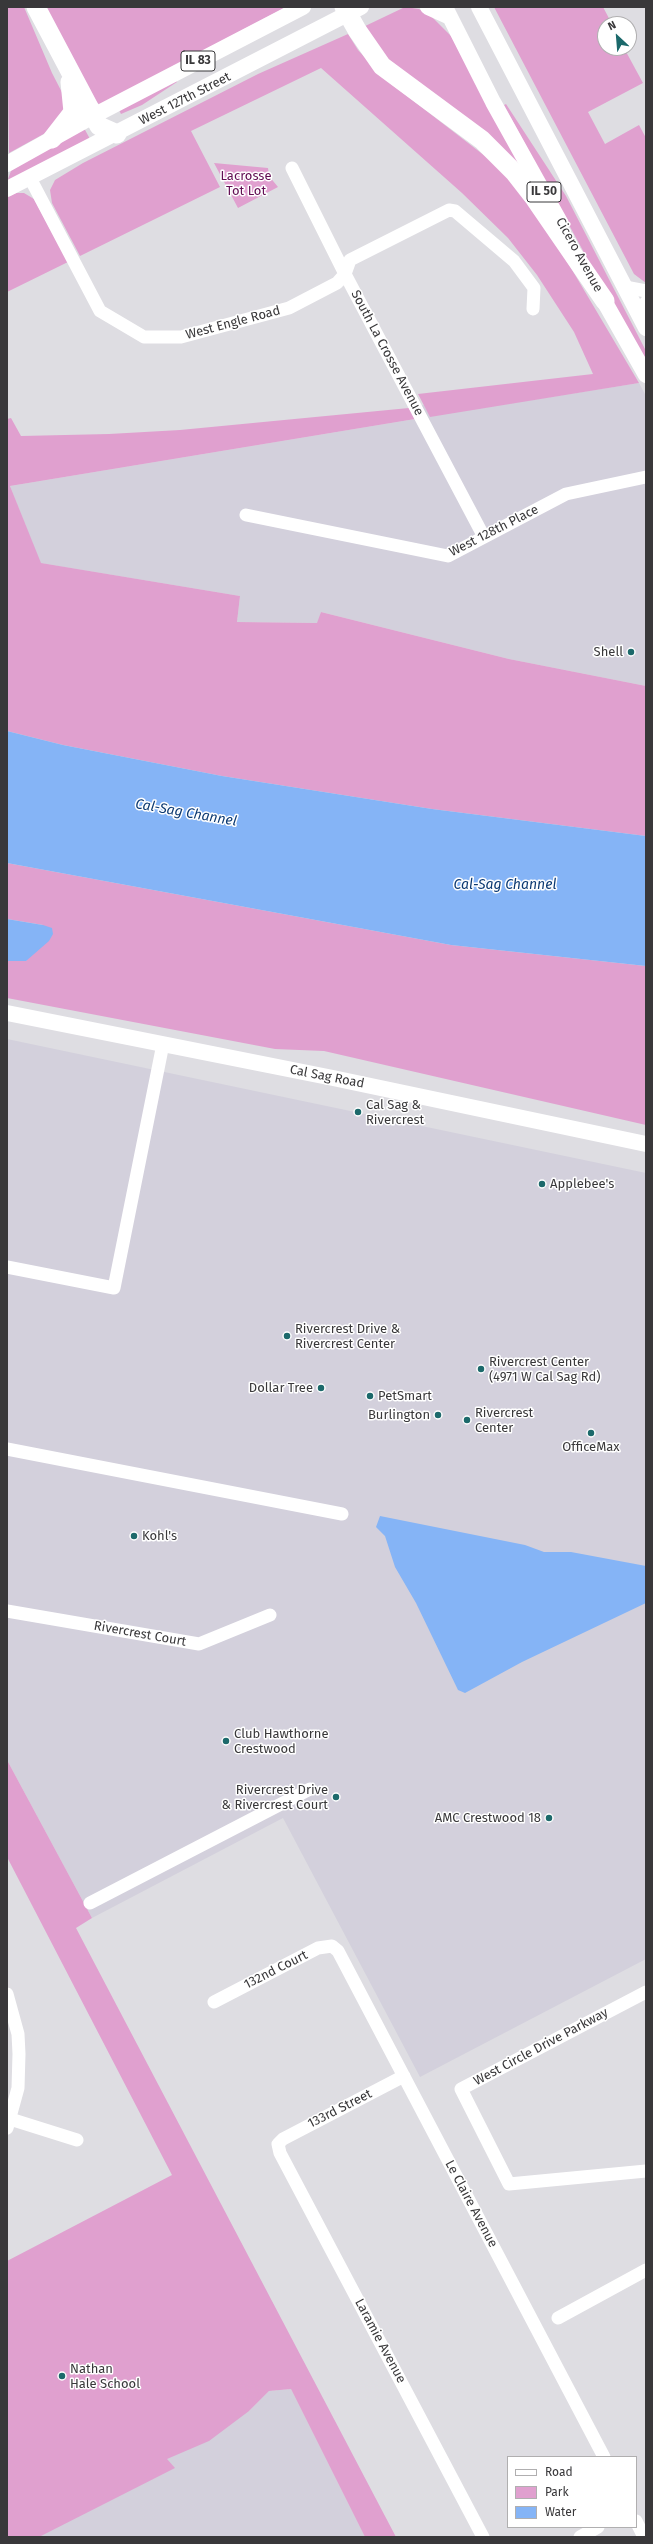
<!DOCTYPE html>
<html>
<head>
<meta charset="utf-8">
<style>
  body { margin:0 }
  #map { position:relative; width:653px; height:2544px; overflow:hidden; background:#dedde2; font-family:"Fira Sans",sans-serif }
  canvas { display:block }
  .frame { position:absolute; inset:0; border:8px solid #39383a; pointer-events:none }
  .legend { position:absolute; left:507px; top:2456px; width:130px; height:72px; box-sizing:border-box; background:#fff; border:1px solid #b0afb0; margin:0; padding:5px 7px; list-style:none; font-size:12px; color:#39383a }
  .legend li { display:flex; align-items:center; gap:8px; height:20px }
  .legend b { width:20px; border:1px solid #b0afb0 }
  .north { position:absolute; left:597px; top:16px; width:40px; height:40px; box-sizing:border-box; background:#fff; border:1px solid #b0afb0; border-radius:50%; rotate:334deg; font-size:11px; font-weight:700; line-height:16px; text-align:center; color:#39383a }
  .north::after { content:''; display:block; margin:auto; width:14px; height:18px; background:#1c696b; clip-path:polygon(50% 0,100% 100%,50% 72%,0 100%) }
</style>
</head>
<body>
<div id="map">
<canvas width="653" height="2544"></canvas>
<div class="frame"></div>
<ul class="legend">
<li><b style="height:5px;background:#fff"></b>Road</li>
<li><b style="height:11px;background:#e0a0cf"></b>Park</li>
<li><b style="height:11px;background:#85b4f6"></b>Water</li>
</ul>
<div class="north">N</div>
</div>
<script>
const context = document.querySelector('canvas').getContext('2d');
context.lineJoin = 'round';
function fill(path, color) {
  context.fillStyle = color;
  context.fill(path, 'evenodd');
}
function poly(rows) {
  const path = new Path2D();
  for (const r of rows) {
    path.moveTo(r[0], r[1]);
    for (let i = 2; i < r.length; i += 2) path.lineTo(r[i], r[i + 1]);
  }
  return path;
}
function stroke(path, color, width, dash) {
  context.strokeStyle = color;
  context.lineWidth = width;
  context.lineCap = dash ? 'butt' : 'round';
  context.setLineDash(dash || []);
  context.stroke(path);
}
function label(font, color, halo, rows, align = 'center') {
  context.font = font + ' "Fira Sans",sans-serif';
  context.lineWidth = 3;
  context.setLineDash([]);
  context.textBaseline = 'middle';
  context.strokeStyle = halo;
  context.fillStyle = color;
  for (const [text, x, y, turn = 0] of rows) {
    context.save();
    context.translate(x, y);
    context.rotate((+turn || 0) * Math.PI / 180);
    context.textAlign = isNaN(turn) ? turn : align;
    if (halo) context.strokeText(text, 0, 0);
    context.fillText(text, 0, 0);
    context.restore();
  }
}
fill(poly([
  [639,383,646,396,646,686,509,659,321,612,318,623,237,622,240,596,40,563,10,486,415,419,409,408,424,405,430,416],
  [7,1039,646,1173,646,1959,420,2077,283,1818,92,1918,7,1760],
  [7,2261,249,2411,269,2391,291,2389,365,2537,7,2537]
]), '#d3d0dc');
fill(poly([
  [7,7,24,7,52,73,68,104,51,130,9,153],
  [45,7,286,7,100,105,95,101],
  [405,7,419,9,431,16,451,36,527,176,398,71,361,28],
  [494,7,603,7,612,24,605,24,605,48,624,48,643,83,588,112,605,144,639,125,646,138,646,283,634,274],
  [348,34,358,50,385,79,498,166,542,219,639,383,430,417,418,394,593,374,574,332,537,275,508,238,462,193,321,68,191,131,220,187,80,256,52,203,50,190,55,180,83,163,258,74],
  [176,80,177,82,142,105,121,114,119,110],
  [506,104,566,196,646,351,646,367,504,105],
  [84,128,90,139,7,182,12,168],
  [214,163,268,168,269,176,278,187,238,208],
  [16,193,24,193,34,199,68,262,7,292,7,197],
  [409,408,415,419,10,486,41,563,240,596,237,622,317,623,321,612,509,659,646,686,646,836,432,809,222,776,63,745,7,731,7,419,11,418,21,436,109,434,180,430],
  [7,863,451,945,646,966,646,1125,324,1051,275,1049,7,998,7,961,26,961,43,925,7,919],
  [7,1760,92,1918,76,1928,396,2537,365,2537,291,2389,269,2391,249,2411,209,2441,167,2459,175,2468,39,2537,7,2537,7,2261,172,2175,7,1857]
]), '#e0a0cf');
fill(poly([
  [7,731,63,745,222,776,432,809,646,836,646,966,451,945,7,863],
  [7,919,43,925,52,928,53,934,49,941,26,961,7,961],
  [380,1516,525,1545,544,1552,571,1552,646,1566,646,1603,522,1662,465,1693,458,1690,416,1603,395,1567,385,1536,376,1527]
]), '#85b4f6');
stroke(poly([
  [292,168,345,274,484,537],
  [30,178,100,311,144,337,181,337,289,308,337,283,345,274,350,260,449,210,455,211,514,261,534,288,533,309],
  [625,287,646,291],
  [643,321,646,302],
  [246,515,448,556,566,494,646,477],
  [7,1267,114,1288,163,1044],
  [7,1449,342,1514],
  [7,1611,199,1644,270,1615],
  [90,1903,310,1789],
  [646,1992,461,2089,509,2184,646,2171],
  [7,1994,18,2034,19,2054,18,2088,7,2128],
  [214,2002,318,1948,332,1946,338,1951,604,2457],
  [404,2076,283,2139,278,2144,280,2153,483,2537],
  [7,2118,77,2140],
  [558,2318,646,2270],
  [636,2521,644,2537],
  [580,2537,598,2527]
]), '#fff', 13);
stroke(poly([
  [428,7,450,17],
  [445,7,493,102,561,224],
  [479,7,646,328],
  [7,164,93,116,303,7],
  [7,189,361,7],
  [599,292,646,375],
  [7,1013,333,1078,646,1144]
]), '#fff', 16);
stroke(poly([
  [36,7,99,126,117,134],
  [344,7,357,30,382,66,482,140,514,172,535,199,605,301],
  [52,139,73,112,70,82]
]), '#fff', 19);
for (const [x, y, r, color] of [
  [631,652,4,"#1c696b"],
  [358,1112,4,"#1c696b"],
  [542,1184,4,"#1c696b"],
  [287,1336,4,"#1c696b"],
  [481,1369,4,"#1c696b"],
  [321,1388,4,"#1c696b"],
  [370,1396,4,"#1c696b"],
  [438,1415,4,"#1c696b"],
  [467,1420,4,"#1c696b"],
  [591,1433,4,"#1c696b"],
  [134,1536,4,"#1c696b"],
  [226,1741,4,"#1c696b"],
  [336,1797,4,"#1c696b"],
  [549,1818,4,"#1c696b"],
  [62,2376,4,"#1c696b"]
]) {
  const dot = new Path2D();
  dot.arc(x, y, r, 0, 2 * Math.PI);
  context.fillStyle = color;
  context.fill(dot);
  stroke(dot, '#fff', 1.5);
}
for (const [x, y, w] of [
  [198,61,34],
  [544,192,34]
]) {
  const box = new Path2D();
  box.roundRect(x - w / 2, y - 10, w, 20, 3);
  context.fillStyle = '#fff';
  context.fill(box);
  stroke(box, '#39383a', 1);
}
label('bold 12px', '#39383a', null, [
  ["IL 83",198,61],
  ["IL 50",544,192]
]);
label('13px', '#39383a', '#fff', [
  ["West 127th Street",185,99,-27],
  ["Cicero Avenue",579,255,61],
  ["West Engle Road",233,323,-15],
  ["South La Crosse Avenue",387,353,62],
  ["West 128th Place",494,531,-27],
  ["Cal Sag Road",327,1077,11],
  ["Rivercrest Court",140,1634,10],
  ["132nd Court",276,1970,-27],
  ["West Circle Drive Parkway",541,2047,-28],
  ["133rd Street",340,2109,-27],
  ["Le Claire Avenue",471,2204,62],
  ["Laramie Avenue",380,2341,62]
]);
label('13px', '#620e53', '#fff', [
  ["Lacrosse",246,176],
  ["Tot Lot",246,191]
]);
label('13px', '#39383a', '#fff', [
  ["Shell",623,652,"right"],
  ["Cal Sag &",366,1105],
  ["Rivercrest",366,1120],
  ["Applebee's",550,1184],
  ["Rivercrest Drive &",295,1329],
  ["Rivercrest Center",295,1344],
  ["Rivercrest Center",489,1362],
  ["(4971 W Cal Sag Rd)",489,1377],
  ["Dollar Tree",313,1388,"right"],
  ["PetSmart",378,1396],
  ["Rivercrest",475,1413],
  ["Center",475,1428],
  ["Burlington",430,1415,"right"],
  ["OfficeMax",591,1447,"center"],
  ["Kohl's",142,1536],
  ["Club Hawthorne",234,1734],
  ["Crestwood",234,1749],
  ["Rivercrest Drive",328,1790,"right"],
  ["& Rivercrest Court",328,1805,"right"],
  ["AMC Crestwood 18",541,1818,"right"],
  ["Nathan",70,2369],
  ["Hale School",70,2384]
], 'left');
label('italic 14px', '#0b3972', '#fff', [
  ["Cal-Sag Channel",186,813,10],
  ["Cal-Sag Channel",505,885]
]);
</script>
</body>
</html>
